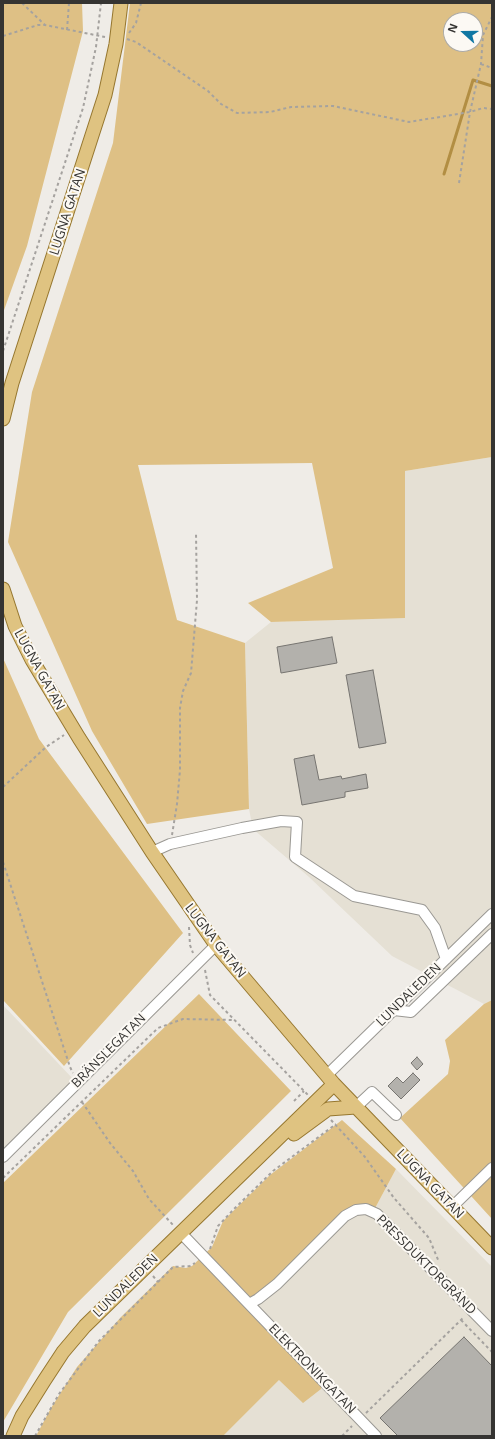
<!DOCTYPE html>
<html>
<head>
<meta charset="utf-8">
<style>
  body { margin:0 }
  #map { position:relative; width:495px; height:1439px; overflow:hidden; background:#efece7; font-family:"Open Sans",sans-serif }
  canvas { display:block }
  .frame { position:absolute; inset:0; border:4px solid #353432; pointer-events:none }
  .north { position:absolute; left:443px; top:12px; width:40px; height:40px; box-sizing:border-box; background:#fcf9f4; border:1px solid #acaaa6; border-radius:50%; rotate:291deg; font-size:11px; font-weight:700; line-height:16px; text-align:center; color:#353432 }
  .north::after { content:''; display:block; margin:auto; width:14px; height:18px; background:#1077a3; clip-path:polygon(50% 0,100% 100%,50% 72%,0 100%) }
</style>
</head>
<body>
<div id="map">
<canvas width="495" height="1439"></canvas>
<div class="frame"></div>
<div class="north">N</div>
</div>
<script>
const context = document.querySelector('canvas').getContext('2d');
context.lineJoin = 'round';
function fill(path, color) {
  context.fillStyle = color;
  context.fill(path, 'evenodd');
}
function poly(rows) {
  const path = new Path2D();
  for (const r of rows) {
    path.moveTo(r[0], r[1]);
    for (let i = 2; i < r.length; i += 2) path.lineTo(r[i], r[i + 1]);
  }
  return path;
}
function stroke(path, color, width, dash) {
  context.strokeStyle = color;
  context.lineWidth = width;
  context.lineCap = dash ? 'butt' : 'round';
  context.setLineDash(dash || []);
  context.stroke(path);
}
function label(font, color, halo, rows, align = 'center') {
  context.font = font + ' "Open Sans",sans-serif';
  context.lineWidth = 4;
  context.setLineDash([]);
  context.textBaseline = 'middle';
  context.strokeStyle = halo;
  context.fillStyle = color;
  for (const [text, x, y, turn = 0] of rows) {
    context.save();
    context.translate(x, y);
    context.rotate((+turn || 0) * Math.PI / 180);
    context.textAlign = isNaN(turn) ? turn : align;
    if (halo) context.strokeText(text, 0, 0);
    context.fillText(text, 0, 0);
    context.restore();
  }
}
fill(poly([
  [492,457,492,1000,484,1004,392,956,309,877,253,829,249,809,245,643,271,622,405,617,405,471],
  [3,1005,74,1080,3,1151],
  [396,1169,492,1267,492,1436,223,1436,279,1380,251,1305,345,1213,373,1212]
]), '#e5e0d4');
fill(poly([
  [3,3,82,3,83,31,27,246,3,313],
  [130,3,492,3,492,457,405,471,405,618,271,622,248,603,333,568,312,463,138,465,177,620,245,643,249,809,147,824,92,731,8,542,32,392,113,143],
  [451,20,475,20,475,44,451,44],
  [3,658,39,739,183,933,64,1066,3,1000],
  [199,994,291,1091,68,1312,3,1422,3,1183],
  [492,1000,492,1219,400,1118,448,1074,450,1061,445,1040,484,1004],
  [342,1120,396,1169,373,1212,345,1213,251,1305,322,1380,321,1389,303,1403,279,1380,223,1436,36,1436,51,1408,77,1367,121,1317,173,1266,186,1268,192,1266,212,1247,223,1221,270,1175]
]), '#dec085');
stroke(poly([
  [444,174,473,80,492,86]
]), '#b28e43', 3);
const building = poly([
  [332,637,337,663,281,673,277,647,332,637],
  [373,670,386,743,359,748,346,675,373,670],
  [314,755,319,780,341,776,342,779,366,774,368,788,345,792,345,797,302,805,294,759,314,755],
  [417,1057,423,1064,417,1070,411,1063,417,1057],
  [413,1073,420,1080,401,1099,388,1086,397,1077,403,1083,413,1073],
  [464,1337,492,1366,492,1436,398,1436,380,1418,464,1337]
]);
fill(building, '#b3b1ac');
stroke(building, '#777571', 1);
const minor = poly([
  [152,852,170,844,242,828,281,821,297,822,295,857,354,896,422,910,435,928,446,959],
  [394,1010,411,1012,492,934],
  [326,1076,492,914],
  [356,1107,372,1092,396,1115],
  [3,1157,216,945],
  [452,1207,492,1168],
  [181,1233,249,1304,258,1299,277,1284,345,1216,356,1210,366,1209,377,1214,492,1331],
  [249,1304,376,1436]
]);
const major = poly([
  [3,419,12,383,105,95,116,44,121,3],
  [3,589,15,626,32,660,79,738,152,852,216,945,334,1084,492,1248],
  [294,1134,328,1109,356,1107],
  [13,1436,22,1416,44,1381,63,1352,85,1326,334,1084]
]);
stroke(minor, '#9a9893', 12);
stroke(major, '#96772f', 15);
stroke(poly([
  [22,3,45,25],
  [67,30,69,3],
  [129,33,136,23,141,3],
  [3,36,38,25,45,25,105,37],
  [127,39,136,42,208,91,221,104,237,113,270,112,291,107,333,106,409,122,470,112,483,108,492,109],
  [481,64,492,68],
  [459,183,470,112,481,64,483,35,492,17],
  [3,351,83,108,96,47,101,3],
  [3,787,46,747,64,735],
  [172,835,177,804,180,770,180,708,183,691,191,673,197,600,196,533],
  [3,862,70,1067,73,1073],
  [189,927,190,945,193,953],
  [205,970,210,995,308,1095],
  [294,1101,304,1091],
  [82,1102,110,1143,133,1171,149,1199,173,1225],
  [331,1120,365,1157,394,1198,429,1238,439,1262],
  [3,1178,158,1028,183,1019,234,1020],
  [210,1249,218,1226,234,1209,273,1171,336,1124],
  [153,1276,158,1282],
  [461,1320,492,1352],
  [366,1413,464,1317],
  [35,1436,59,1394,99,1341,173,1267,190,1266,195,1263],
  [342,1436,352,1426]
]), '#a5a29f', 2, [3, 3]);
stroke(minor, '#fff', 10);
stroke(major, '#dfc381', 13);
label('13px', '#353432', '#fcf9f4', [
  ["LUGNA GATAN",68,212,-72],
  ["LUGNA GATAN",39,670,61],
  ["LUGNA GATAN",215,941,52],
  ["LUNDALEDEN",409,995,-44],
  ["BRÄNSLEGATAN",109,1051,-45],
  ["LUGNA GATAN",430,1184,46],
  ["PRESSDUKTORGRÄND",426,1265,45],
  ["LUNDALEDEN",126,1286,-44],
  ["ELEKTRONIKGATAN",312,1369,46]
]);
</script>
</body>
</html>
